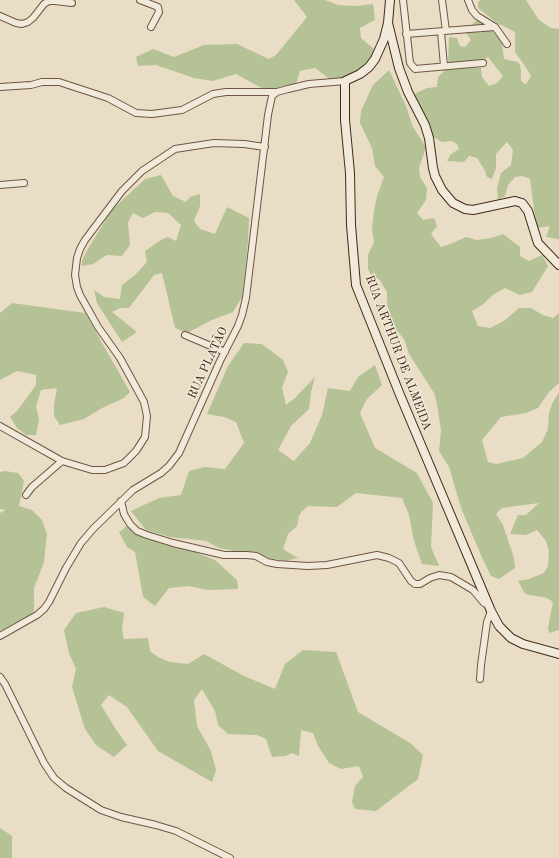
<!DOCTYPE html>
<html>
<head>
<meta charset="utf-8">
<style>
  body { margin:0 }
  canvas { display:block; background:#eaddc5 }
</style>
</head>
<body>
<canvas width="559" height="858"></canvas>
<script>
const context = document.querySelector('canvas').getContext('2d');
context.lineJoin = 'round';
function fill(path, color) {
  context.fillStyle = color;
  context.fill(path, 'evenodd');
}
function poly(rows) {
  const path = new Path2D();
  for (const r of rows) {
    path.moveTo(r[0], r[1]);
    for (let i = 2; i < r.length; i += 2) path.lineTo(r[i], r[i + 1]);
  }
  return path;
}
function stroke(path, color, width, dash) {
  context.strokeStyle = color;
  context.lineWidth = width;
  context.lineCap = dash ? 'butt' : 'round';
  context.setLineDash(dash || []);
  context.stroke(path);
}
function label(font, color, halo, rows, align = 'center') {
  context.font = font + ' "Old Standard TT",serif';
  context.lineWidth = 3;
  context.setLineDash([]);
  context.textBaseline = 'middle';
  context.strokeStyle = halo;
  context.fillStyle = color;
  for (const [text, x, y, turn = 0] of rows) {
    context.save();
    context.translate(x, y);
    context.rotate((+turn || 0) * Math.PI / 180);
    context.textAlign = isNaN(turn) ? turn : align;
    if (halo) context.strokeText(text, 0, 0);
    context.fillText(text, 0, 0);
    context.restore();
  }
}
fill(poly([
  [294,0,325,0,338,5,356,6,373,4,375,20,360,28,361,38,374,49,375,53,362,68,340,79,332,81,315,68,300,71,296,84,267,91,236,74,213,81,194,78,156,65,138,66,136,57,153,49,174,57,204,45,237,44,269,59,276,55,307,17],
  [481,0,526,0,539,20,551,28,559,29,559,240,558,239,546,237,550,226,538,228,536,224,530,179,522,176,515,177,508,185,505,196,498,200,497,188,501,173,511,165,513,150,507,142,496,154,496,168,492,179,487,177,484,169,477,158,469,156,464,162,447,161,451,154,459,149,457,144,452,141,442,142,432,136,416,104,414,94,427,88,437,87,438,77,448,67,481,68,482,77,489,86,497,83,503,76,488,57,480,62,448,63,449,37,457,38,460,46,465,47,471,40,466,33,467,29,476,21,485,22,502,43,504,59,518,62,520,65,521,72,521,81,525,84,527,83,531,76,529,72,515,52,515,32,497,23,478,8,478,2],
  [389,70,406,106,413,127,426,147,419,168,420,177,427,188,426,200,417,213,423,220,434,218,437,226,431,234,441,247,450,244,466,237,477,240,491,238,503,234,520,247,520,256,529,261,542,255,548,266,532,292,520,295,505,288,494,294,482,305,472,311,478,326,490,328,504,321,519,308,531,308,543,315,553,318,559,313,559,383,549,392,538,408,526,413,501,417,482,440,488,462,496,464,523,458,542,442,548,429,549,413,552,404,559,392,559,630,549,633,548,628,553,602,547,598,525,594,518,581,529,579,544,573,548,566,549,551,546,541,537,530,526,535,510,534,518,515,526,515,539,503,502,508,496,514,503,525,514,558,515,568,499,579,491,576,483,560,461,508,449,467,439,451,441,430,436,399,434,393,409,354,404,339,391,324,387,303,387,292,380,280,371,275,368,269,368,255,374,242,372,228,374,211,377,196,384,177,375,166,372,148,360,123,361,111,373,85],
  [161,175,173,196,186,202,190,197,200,194,200,206,194,221,200,229,215,234,227,207,249,218,248,242,242,297,233,312,212,320,187,333,175,328,162,273,154,275,129,308,120,308,112,312,137,332,122,342,97,303,94,290,104,297,120,299,122,285,136,274,147,262,145,251,161,240,168,237,176,241,181,225,168,213,155,212,143,218,133,213,128,222,130,245,122,256,107,255,93,264,82,266,82,260,89,247,112,210,145,179],
  [12,303,85,313,130,392,124,398,102,408,84,419,60,425,54,416,54,404,57,388,41,390,36,406,39,419,36,435,26,435,17,428,10,417,17,411,36,385,36,375,17,371,0,380,0,313],
  [244,343,262,344,283,360,288,372,282,388,286,405,295,398,315,377,311,392,309,409,291,426,278,450,294,461,310,443,322,415,328,388,350,391,358,377,375,365,382,385,367,399,360,413,375,448,417,473,433,503,431,547,439,566,422,564,414,541,409,515,402,498,356,493,337,507,308,506,302,511,299,516,297,526,288,534,283,549,298,558,285,561,219,548,206,541,170,537,146,530,131,511,159,498,181,495,189,471,205,467,225,469,244,443,236,422,224,417,207,414,228,366],
  [5,471,18,473,24,481,19,506,32,510,42,520,47,534,44,562,34,588,34,611,20,625,0,631,0,513,6,510,0,509,0,472],
  [127,526,138,534,157,542,192,551,215,560,237,580,238,589,208,590,189,586,169,588,155,606,143,597,135,552,127,547,119,532],
  [104,607,124,613,122,630,124,639,148,638,150,651,158,657,170,662,188,664,204,654,244,676,275,689,285,664,303,650,336,652,358,712,410,743,423,755,418,779,376,811,355,809,352,802,355,786,363,777,359,766,341,769,329,763,318,746,313,733,301,730,299,756,292,753,285,756,272,757,266,739,257,735,228,734,218,725,215,711,202,689,194,700,197,726,211,751,216,770,212,782,158,751,127,707,109,695,101,705,115,728,127,745,114,757,96,745,85,729,72,687,76,669,69,653,64,630,76,613],
  [0,828,12,836,12,858,0,858]
]), '#b4c296');
const street = poly([
  [140,0,158,7,159,12,151,27],
  [403,0,410,63,415,69,483,63],
  [442,0,446,31],
  [468,0,472,10,477,16,495,27,507,44],
  [0,16,16,23,22,24,28,22,33,18,44,4,49,1,55,1,72,3],
  [441,32,444,66],
  [406,34,495,27],
  [0,87,31,85,42,82,59,82,108,98,136,113,152,114,182,110,213,94,226,92,277,92],
  [0,185,24,183],
  [185,335,225,352],
  [0,426,62,461,92,470,105,470,124,463,136,451,145,437,147,416,144,402,120,358,98,327,80,295,77,287,75,275,77,258,80,249,85,240,122,191,142,171,175,149,214,143,244,144,265,147],
  [26,495,32,487,62,461],
  [121,501,124,514,130,524,137,531,147,535,173,543,224,555,247,555,256,556,267,562,277,564,308,566,327,565,377,555,389,558,399,563,411,581,415,584,420,584,430,578,439,575,451,577,473,590,484,603,488,605],
  [0,636,37,615,44,609,49,602,66,568,81,543,93,529,133,490,161,473,169,466,179,453,220,361,238,326,242,315,246,298,268,115,272,96,277,92,288,89,309,84,345,81],
  [0,677,5,684,44,763,54,778,66,788,101,810,121,817,156,825,176,831,230,858],
  [480,679,481,665,487,622,491,611]
]);
const secondary = poly([
  [390,0,388,23,399,68,408,92,425,125,429,138,433,168,435,176,442,190,453,203,465,209,473,210,515,201,522,203,528,211,538,243,559,265],
  [388,23,384,39,375,59,369,67,360,74,345,81,345,120,350,173,351,225,356,285,400,395,491,611,499,626,511,638,523,644,559,654]
]);
stroke(street, '#6d5644', 8);
stroke(secondary, '#432919', 10);
stroke(street, '#f1e9d9', 6);
stroke(secondary, '#f1e9d9', 8);
label('12px', '#432919', '#f1e9d9', [
  ["RUA ARTHUR DE ALMEIDA",398,353,69],
  ["RUA PLATÃO",208,363,-65]
]);
</script>
</body>
</html>
